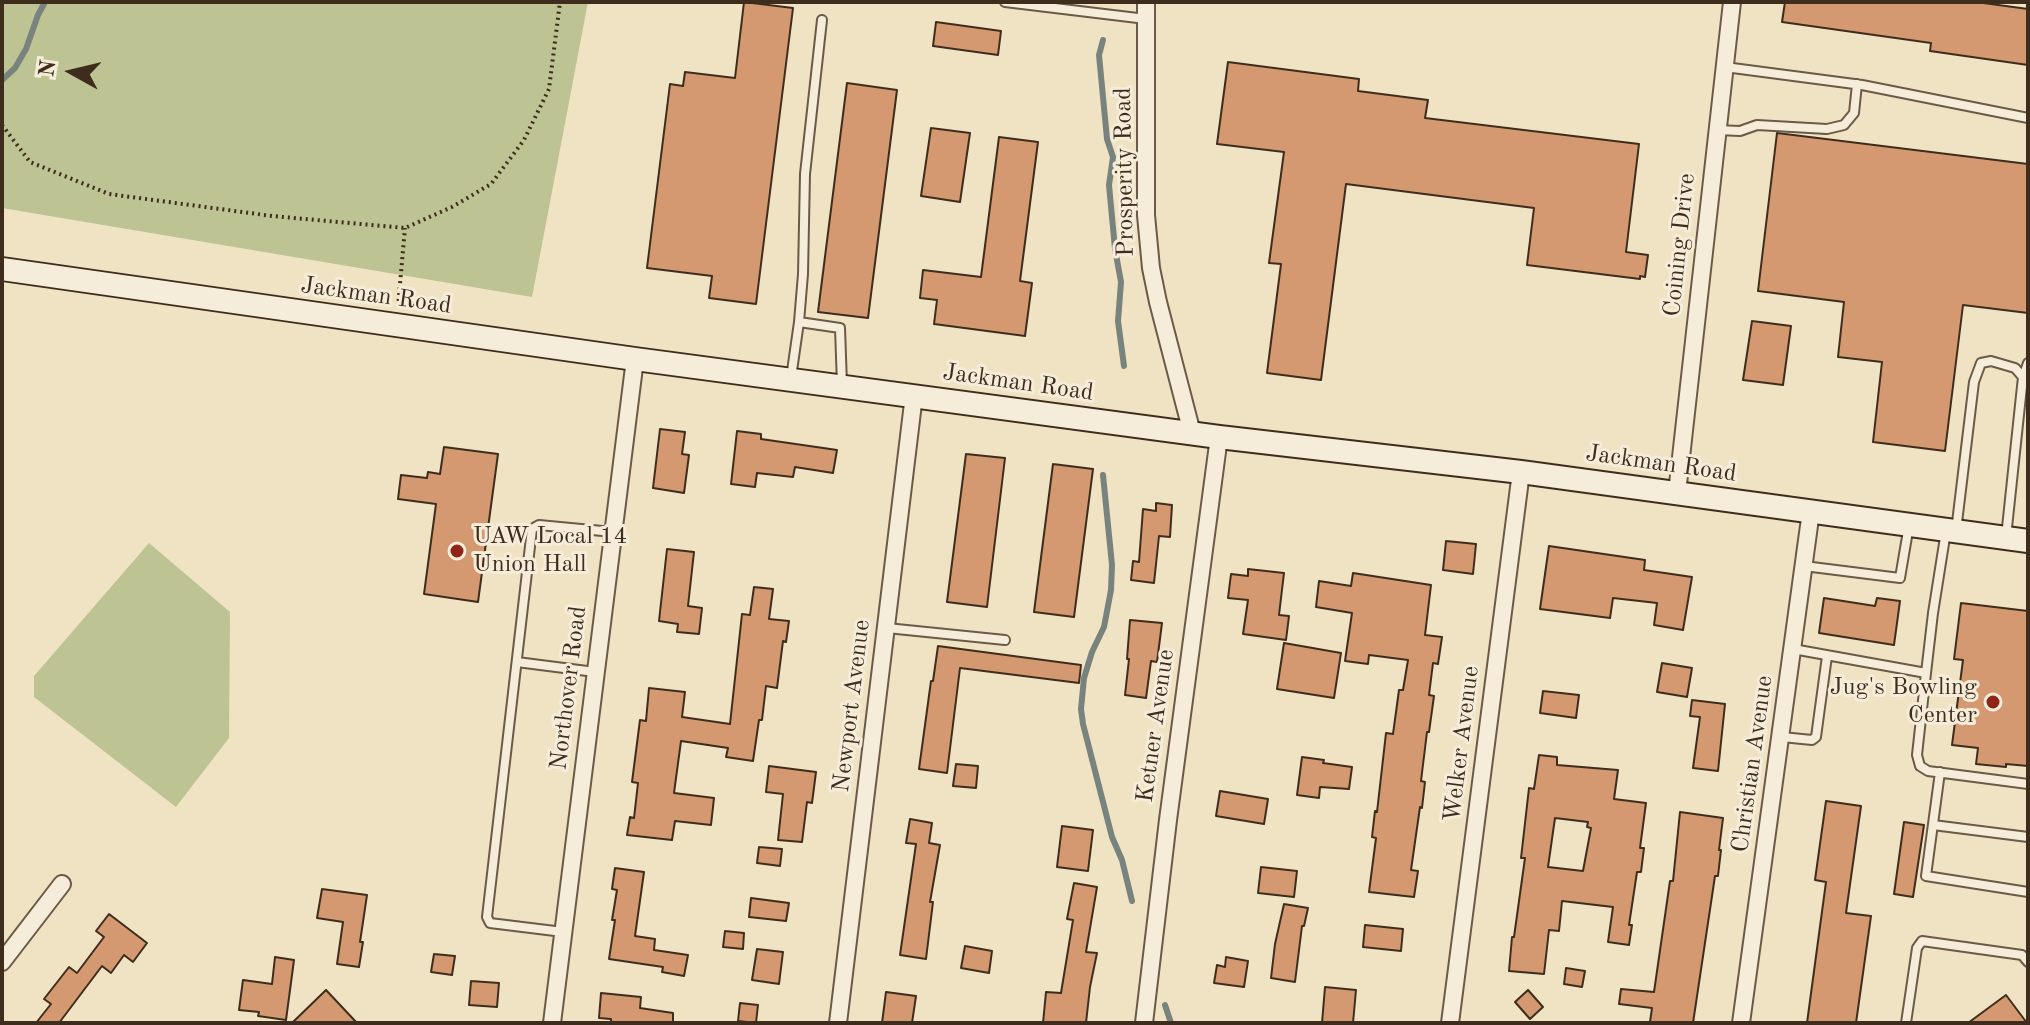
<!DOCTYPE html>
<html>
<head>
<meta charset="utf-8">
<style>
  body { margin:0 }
  #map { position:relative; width:2030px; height:1025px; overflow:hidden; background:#f0e3c4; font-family:"Old Standard TT",serif }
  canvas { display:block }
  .frame { position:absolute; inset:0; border:4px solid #3e2d1d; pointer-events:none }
  .north { position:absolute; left:32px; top:32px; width:80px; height:80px; -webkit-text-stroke:6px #f5edd9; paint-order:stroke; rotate:278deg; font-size:22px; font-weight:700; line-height:32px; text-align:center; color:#3e2d1d }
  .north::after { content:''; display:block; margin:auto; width:28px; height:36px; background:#3e2d1d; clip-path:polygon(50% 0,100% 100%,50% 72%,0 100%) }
</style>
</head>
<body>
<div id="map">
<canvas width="2030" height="1025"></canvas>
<div class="frame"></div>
<div class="north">N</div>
</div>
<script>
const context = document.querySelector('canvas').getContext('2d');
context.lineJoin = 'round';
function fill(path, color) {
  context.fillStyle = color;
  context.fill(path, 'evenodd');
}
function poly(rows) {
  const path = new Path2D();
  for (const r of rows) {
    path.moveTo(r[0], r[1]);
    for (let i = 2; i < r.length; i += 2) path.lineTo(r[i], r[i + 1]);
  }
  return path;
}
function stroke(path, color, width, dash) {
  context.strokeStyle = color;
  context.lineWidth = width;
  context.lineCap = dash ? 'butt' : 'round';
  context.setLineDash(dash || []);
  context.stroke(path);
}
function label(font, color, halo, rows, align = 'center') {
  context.font = font + ' "Old Standard TT",serif';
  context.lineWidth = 6;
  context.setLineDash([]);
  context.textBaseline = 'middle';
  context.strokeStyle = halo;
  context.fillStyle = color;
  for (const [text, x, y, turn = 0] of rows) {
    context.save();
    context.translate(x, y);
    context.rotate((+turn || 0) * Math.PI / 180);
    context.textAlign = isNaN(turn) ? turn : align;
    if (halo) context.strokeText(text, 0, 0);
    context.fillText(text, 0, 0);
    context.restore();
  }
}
fill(poly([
  [2,2,588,2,532,297,2,208],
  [149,543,230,612,229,738,176,807,34,697,34,676]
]), '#bdc392');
stroke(poly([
  [1103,40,1099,55,1107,139,1113,157,1109,185,1115,249,1121,282,1118,321,1124,366],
  [2,80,15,68,26,49,38,15,45,2],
  [1103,475,1112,565,1111,590,1104,627,1092,652,1084,678,1081,709,1083,724,1112,837,1122,860,1132,901],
  [1165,1005,1171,1023]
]), '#78837e', 6);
const building = poly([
  [744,2,793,8,756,304,709,298,712,276,647,268,670,84,683,86,685,72,735,78,744,2],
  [1785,2,1976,2,2028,9,2028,65,1930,51,1931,43,1782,22,1785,2],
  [936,22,1001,31,998,55,933,46,936,22],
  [1228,62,1359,79,1358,91,1428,100,1425,118,1639,144,1626,252,1648,255,1645,277,1640,276,1640,279,1527,265,1534,208,1346,184,1321,380,1267,373,1281,264,1269,263,1284,152,1217,144,1228,62],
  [847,83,897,90,868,318,818,312,847,83],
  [931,128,970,133,960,202,921,196,931,128],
  [1777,133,2028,164,2028,313,1963,305,1945,451,1873,442,1882,362,1838,357,1844,302,1758,291,1777,133],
  [999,137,1038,142,1020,281,1032,283,1025,336,934,324,937,300,920,298,923,270,981,277,999,137],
  [1752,321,1791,326,1783,385,1743,380,1752,321],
  [660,429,685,432,682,454,689,455,684,493,653,488,660,429],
  [737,431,761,434,761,439,837,450,833,473,795,467,793,477,757,473,755,487,731,484,737,431],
  [444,447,498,454,478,602,424,594,436,504,398,499,401,475,427,478,428,472,440,474,444,447],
  [966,454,1005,458,987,607,947,602,966,454],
  [1053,464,1093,469,1074,617,1034,612,1053,464],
  [1156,503,1172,505,1170,537,1159,536,1154,583,1131,580,1133,561,1139,562,1143,509,1156,511,1156,503],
  [1446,541,1476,544,1473,574,1443,570,1446,541],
  [1549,546,1645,560,1644,570,1692,577,1683,630,1654,625,1657,603,1613,598,1610,618,1540,609,1549,546],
  [667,549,694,552,688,606,702,608,699,634,677,632,678,624,659,621,667,549],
  [1248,569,1284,573,1279,615,1289,616,1286,640,1243,634,1248,600,1228,598,1231,574,1248,576,1248,569],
  [1353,573,1431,585,1425,635,1442,637,1438,664,1433,663,1429,695,1434,696,1429,732,1427,732,1421,781,1425,782,1422,808,1420,807,1411,870,1418,871,1414,897,1369,892,1376,838,1372,837,1375,811,1377,812,1386,733,1393,734,1399,690,1403,690,1408,660,1369,655,1368,664,1345,661,1352,613,1316,607,1319,581,1351,586,1353,573],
  [754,587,773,589,769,619,789,621,786,642,783,641,777,688,766,686,762,720,759,720,753,761,726,757,728,748,681,741,674,793,714,798,711,825,675,821,672,840,627,835,630,817,634,818,638,783,632,782,640,720,646,721,649,688,685,692,682,717,730,724,742,614,750,615,754,587],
  [1824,598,1875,606,1877,598,1900,601,1894,645,1819,633,1824,598],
  [1961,603,2028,611,2028,766,2006,764,2006,767,1976,764,1978,748,1952,745,1963,660,1954,659,1961,603],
  [1130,620,1162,623,1157,662,1151,661,1146,698,1125,695,1129,659,1127,659,1130,620],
  [1284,643,1341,653,1334,698,1277,689,1284,643],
  [938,646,1081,665,1079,683,960,668,947,773,919,769,931,681,933,681,938,646],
  [1662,663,1692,668,1687,697,1657,692,1662,663],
  [1543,691,1579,695,1576,718,1540,713,1543,691],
  [1692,700,1725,704,1718,771,1693,768,1700,717,1690,716,1692,700],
  [1539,755,1557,757,1557,765,1618,770,1614,799,1646,803,1640,848,1644,848,1641,872,1637,872,1629,925,1632,925,1629,945,1608,942,1613,907,1562,901,1559,931,1549,930,1544,974,1509,971,1512,937,1514,937,1525,858,1521,858,1529,788,1534,789,1539,755],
  [1555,818,1588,822,1587,827,1591,828,1583,871,1548,867,1555,818],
  [1302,757,1324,760,1323,763,1352,767,1349,789,1320,787,1319,798,1297,795,1302,757],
  [956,764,978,766,976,788,953,786,956,764],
  [769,766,816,772,812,803,807,802,802,842,778,840,783,794,766,792,769,766],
  [1220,791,1268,799,1264,824,1216,816,1220,791],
  [1826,801,1861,806,1846,913,1871,916,1856,1023,1807,1023,1826,882,1815,880,1826,801],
  [1680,812,1723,818,1719,850,1721,850,1718,876,1715,876,1693,1023,1659,1023,1650,1022,1652,1008,1619,1004,1621,989,1654,992,1670,881,1673,881,1680,812],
  [910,819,932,823,929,843,940,845,930,902,933,902,926,959,900,955,916,844,906,843,910,819],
  [1904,822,1924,825,1913,897,1894,894,1904,822],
  [1062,826,1093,830,1088,871,1057,867,1062,826],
  [759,847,782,849,780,866,757,863,759,847],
  [1261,867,1297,871,1294,897,1258,893,1261,867],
  [615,868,644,872,635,936,655,939,654,950,688,955,684,976,662,972,663,967,609,959,615,920,612,920,617,890,612,889,615,868],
  [1074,883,1097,887,1086,952,1097,953,1090,987,1086,1023,1043,1023,1046,992,1061,993,1073,920,1067,919,1074,883],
  [322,889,367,895,360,942,363,942,359,967,337,964,343,922,317,918,322,889],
  [751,898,789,903,786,921,749,917,751,898],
  [1284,904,1308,908,1304,926,1302,926,1295,982,1271,978,1275,944,1284,904],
  [109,914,147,943,133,962,124,955,111,973,102,966,59,1023,36,1023,51,1004,44,999,69,967,77,973,104,937,96,931,109,914],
  [1365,925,1403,929,1401,951,1363,947,1365,925],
  [725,931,744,933,743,949,723,947,725,931],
  [965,946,992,951,989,973,961,968,965,946],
  [757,949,783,952,779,984,752,980,757,949],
  [434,954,455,956,452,975,431,972,434,954],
  [275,957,294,960,286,1020,258,1016,259,1012,239,1010,243,980,272,984,275,957],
  [1226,957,1248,961,1244,987,1214,983,1217,965,1225,967,1226,957],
  [1566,968,1585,971,1582,987,1564,984,1566,968],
  [471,981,499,983,497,1007,469,1005,471,981],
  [1325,987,1356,990,1353,1023,1322,1023,1325,987],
  [326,990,357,1023,292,1023,326,990],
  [1528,990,1543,1007,1530,1019,1515,1002,1528,990],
  [886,992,916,996,912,1023,882,1023,886,992],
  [601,993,641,997,640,1008,673,1013,673,1023,611,1023,611,1019,599,1018,601,993],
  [2006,995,2027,1023,1968,1023,2006,995],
  [740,1003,758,1005,756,1023,738,1021,740,1003]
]);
fill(building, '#d49970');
stroke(building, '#3e2d1d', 2);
const service = poly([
  [1005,2,1146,19],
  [1725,67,1862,85,2028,118],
  [1717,130,1740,131,1757,125,1827,129,1844,125,1854,113,1857,84],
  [799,322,803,274,805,174,822,20],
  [2023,377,2028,363],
  [791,378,799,322,840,328,842,385],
  [1946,531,1933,613,1926,673,1917,755,1920,766,1928,771,2028,784],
  [1956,531,1974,382,1981,363,1991,361,2015,368,2023,377,2006,537],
  [1804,566,1900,578,1909,525],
  [887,628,1005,640],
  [1793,649,1926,673],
  [517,662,595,672],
  [1782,737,1812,740,1816,737,1827,656],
  [1940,772,1926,876,2028,892],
  [1933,825,2028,837],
  [563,932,490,923,487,917,532,529,539,525,613,532],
  [1906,1023,1917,948,1922,941,2022,955,2028,962]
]);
const minor = poly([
  [1146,2,1146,215,1151,268,1158,302,1192,433],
  [1677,493,1732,2],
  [2,962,62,884],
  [552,1023,635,359],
  [838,1023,914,395],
  [1144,1023,1168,820,1219,437],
  [1450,1023,1521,472],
  [1741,1023,1811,511]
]);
const secondary = poly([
  [2,269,635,359,1219,437,1521,472,2028,541]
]);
stroke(service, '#6a5a47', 12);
stroke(minor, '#6a5a47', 20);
stroke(secondary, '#3e2d1d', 26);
stroke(poly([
  [2,125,30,162,109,194,272,216,405,228,452,207,491,184,524,140,549,89,560,2],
  [398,307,405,228]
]), '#3e2d1d', 4, [2, 4]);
stroke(service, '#f5edd9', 8);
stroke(minor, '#f5edd9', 16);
stroke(secondary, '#f5edd9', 22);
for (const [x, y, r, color] of [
  [457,551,8,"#8f2418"],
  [1993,702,8,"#8f2418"]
]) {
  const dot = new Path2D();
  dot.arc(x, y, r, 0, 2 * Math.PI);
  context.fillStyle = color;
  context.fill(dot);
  stroke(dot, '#f5edd9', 3);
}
label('24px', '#3e2d1d', '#f5edd9', [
  ["Prosperity Road",1125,172,-91],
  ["Coining Drive",1680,245,-84],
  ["Jackman Road",376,296,8],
  ["Jackman Road",1018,383,8],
  ["Jackman Road",1661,464,8],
  ["Northover Road",569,688,-83],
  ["Newport Avenue",852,706,-83],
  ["Ketner Avenue",1156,726,-82],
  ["Welker Avenue",1462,744,-83],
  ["Christian Avenue",1753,764,-82]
]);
label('24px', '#3e2d1d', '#f5edd9', [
  ["UAW Local 14",473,537],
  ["Union Hall",473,565],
  ["Jug's Bowling",1977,688,"right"],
  ["Center",1977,716,"right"]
], 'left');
</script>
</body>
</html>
